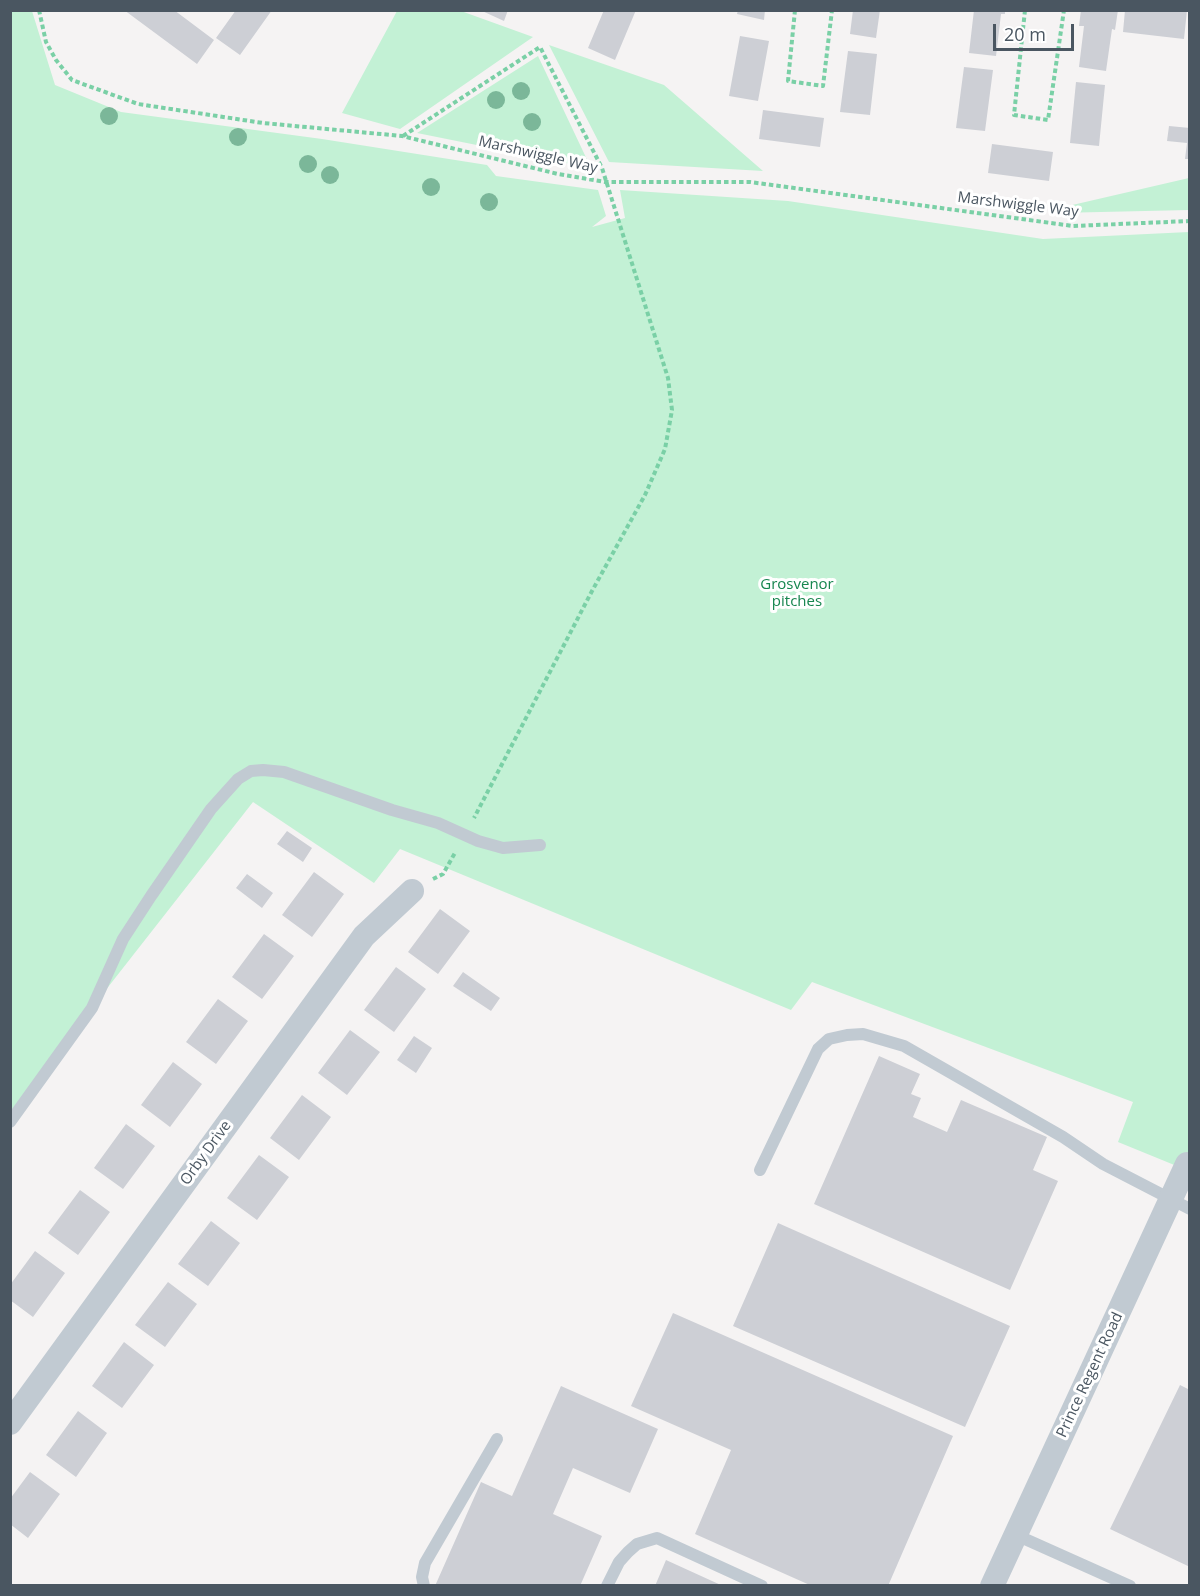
<!DOCTYPE html>
<html>
<head>
<meta charset="utf-8">
<style>
  body { margin:0 }
  #map { position:relative; width:1200px; height:1596px; overflow:hidden; background:#f5f3f3; font-family:"Open Sans",sans-serif }
  canvas { display:block }
  .frame { position:absolute; inset:0; border:12px solid #4a5661; pointer-events:none }
  .scale { position:absolute; left:993px; top:24px; width:81px; height:27px; box-sizing:border-box; border:3px solid #4a5661; border-top:0; padding-left:8px; font-size:18px; line-height:21px; white-space:nowrap; color:#4a5661; -webkit-text-stroke:4px #fff; paint-order:stroke }
</style>
</head>
<body>
<div id="map">
<canvas width="1200" height="1596"></canvas>
<div class="frame"></div>
<div class="scale">20 m</div>
</div>
<script>
const context = document.querySelector('canvas').getContext('2d');
context.lineJoin = 'round';
function fill(path, color) {
  context.fillStyle = color;
  context.fill(path, 'evenodd');
}
function poly(rows) {
  const path = new Path2D();
  for (const r of rows) {
    path.moveTo(r[0], r[1]);
    for (let i = 2; i < r.length; i += 2) path.lineTo(r[i], r[i + 1]);
  }
  return path;
}
function stroke(path, color, width, dash) {
  context.strokeStyle = color;
  context.lineWidth = width;
  context.lineCap = dash ? 'butt' : 'round';
  context.setLineDash(dash || []);
  context.stroke(path);
}
function label(font, color, halo, rows, align = 'center') {
  context.font = font + ' "Open Sans",sans-serif';
  context.lineWidth = 6;
  context.setLineDash([]);
  context.textBaseline = 'middle';
  context.strokeStyle = halo;
  context.fillStyle = color;
  for (const [text, x, y, turn = 0] of rows) {
    context.save();
    context.translate(x, y);
    context.rotate((+turn || 0) * Math.PI / 180);
    context.textAlign = isNaN(turn) ? turn : align;
    if (halo) context.strokeText(text, 0, 0);
    context.fillText(text, 0, 0);
    context.restore();
  }
}
fill(poly([
  [11,11,32,11,55,85,121,112,322,139,487,165,496,176,598,190,606,216,592,227,625,218,620,190,788,201,1043,239,1189,232,1189,1171,1118,1142,1133,1102,812,982,791,1010,400,849,374,883,253,802,11,1111],
  [397,11,461,11,533,37,400,129,342,113],
  [549,45,664,85,763,171,609,162],
  [538,56,591,168,417,133],
  [1189,178,1189,210,1057,213,1055,209]
]), '#c3f1d5');
fill(poly([
  [124,10,174,10,214,40,197,64],
  [236,10,272,10,240,55,216,38],
  [480,10,508,10,504,21],
  [604,10,636,10,615,60,588,48],
  [738,10,765,10,764,20,737,14],
  [853,10,880,10,876,38,850,34],
  [974,10,1005,10,1005,14,1001,14,996,56,969,53],
  [1081,10,1118,10,1115,30,1112,29,1106,71,1079,67,1084,26,1079,26],
  [1125,10,1187,10,1184,39,1123,32],
  [740,36,769,41,758,101,729,96],
  [848,51,877,54,870,115,840,112],
  [964,67,993,70,985,131,956,128],
  [1076,82,1105,85,1099,146,1070,143],
  [763,110,824,118,820,147,759,139],
  [1169,126,1190,128,1190,159,1185,159,1187,143,1167,141],
  [992,144,1053,152,1049,181,988,173],
  [287,831,312,848,303,862,277,844],
  [314,872,344,894,312,937,282,915],
  [247,874,273,893,262,908,236,888],
  [440,909,470,931,438,974,408,952],
  [264,934,294,956,262,999,232,977],
  [396,967,426,989,394,1032,364,1010],
  [463,972,500,998,491,1011,453,986],
  [218,999,248,1021,216,1064,186,1042],
  [350,1030,380,1052,347,1095,318,1073],
  [414,1036,432,1048,416,1073,397,1060],
  [879,1056,920,1074,911,1094,921,1098,913,1117,947,1132,961,1100,1047,1137,1033,1170,1058,1181,1010,1290,814,1204],
  [173,1062,202,1084,170,1127,141,1105],
  [302,1095,331,1117,299,1160,270,1138],
  [126,1124,155,1146,123,1189,94,1168],
  [259,1155,289,1177,257,1220,227,1198],
  [80,1190,110,1212,78,1255,48,1233],
  [211,1221,240,1243,208,1286,178,1264],
  [778,1223,1010,1326,965,1427,733,1326],
  [35,1251,65,1273,33,1317,10,1300,10,1285],
  [168,1282,197,1304,165,1347,135,1325],
  [673,1313,953,1436,888,1586,812,1586,695,1534,731,1450,631,1406],
  [124,1342,154,1365,122,1408,92,1386],
  [1180,1385,1190,1390,1190,1567,1110,1529],
  [561,1386,658,1429,630,1493,573,1468,553,1514,602,1536,580,1586,435,1586,481,1482,512,1496],
  [78,1411,107,1433,76,1477,46,1455],
  [30,1472,60,1494,28,1538,10,1524,10,1499],
  [666,1560,723,1586,655,1586]
]), '#cdcfd5');
stroke(poly([
  [39,10,46,42,56,60,72,80,138,104,263,123,402,136,558,174,605,182,750,182,1073,226,1190,221],
  [795,10,788,81,823,86,832,10],
  [1025,10,1014,115,1048,120,1064,10],
  [403,136,540,47,602,168,668,378,672,410,665,449,645,495,592,591,474,818],
  [433,879,443,874,456,851]
]), '#7ad0a6', 4, [4.5, 3]);
stroke(poly([
  [10,1122,92,1008,123,939,151,896,211,809,238,779,251,771,263,770,284,772,392,810,438,823,478,841,503,848,540,845],
  [760,1170,818,1049,829,1039,847,1035,863,1034,904,1046,1063,1137,1103,1164,1190,1209],
  [1016,1535,1130,1586],
  [424,1586,422,1577,425,1563,497,1439],
  [607,1586,619,1562,628,1552,637,1544,657,1538,762,1586]
]), '#c1cad2', 12);
stroke(poly([
  [10,1423,364,936,412,891],
  [992,1586,1187,1164]
]), '#c1cad2', 24);
context.fillStyle = '#7bb799';
for (const [x, y] of [
  [521,91],
  [496,100],
  [109,116],
  [532,122],
  [238,137],
  [308,164],
  [330,175],
  [431,187],
  [489,202]
]) {
  context.beginPath();
  context.arc(x, y, 9, 0, 2 * Math.PI);
  context.fill();
}
label('15px', '#4a5661', '#fff', [
  ["Marshwiggle Way",538,155,13],
  ["Marshwiggle Way",1018,205,7],
  ["Orby Drive",206,1153,-54],
  ["Prince Regent Road",1090,1375,-65]
]);
label('15px', '#17864f', '#fff', [
  ["Grosvenor",797,585],
  ["pitches",797,602]
]);
</script>
</body>
</html>
